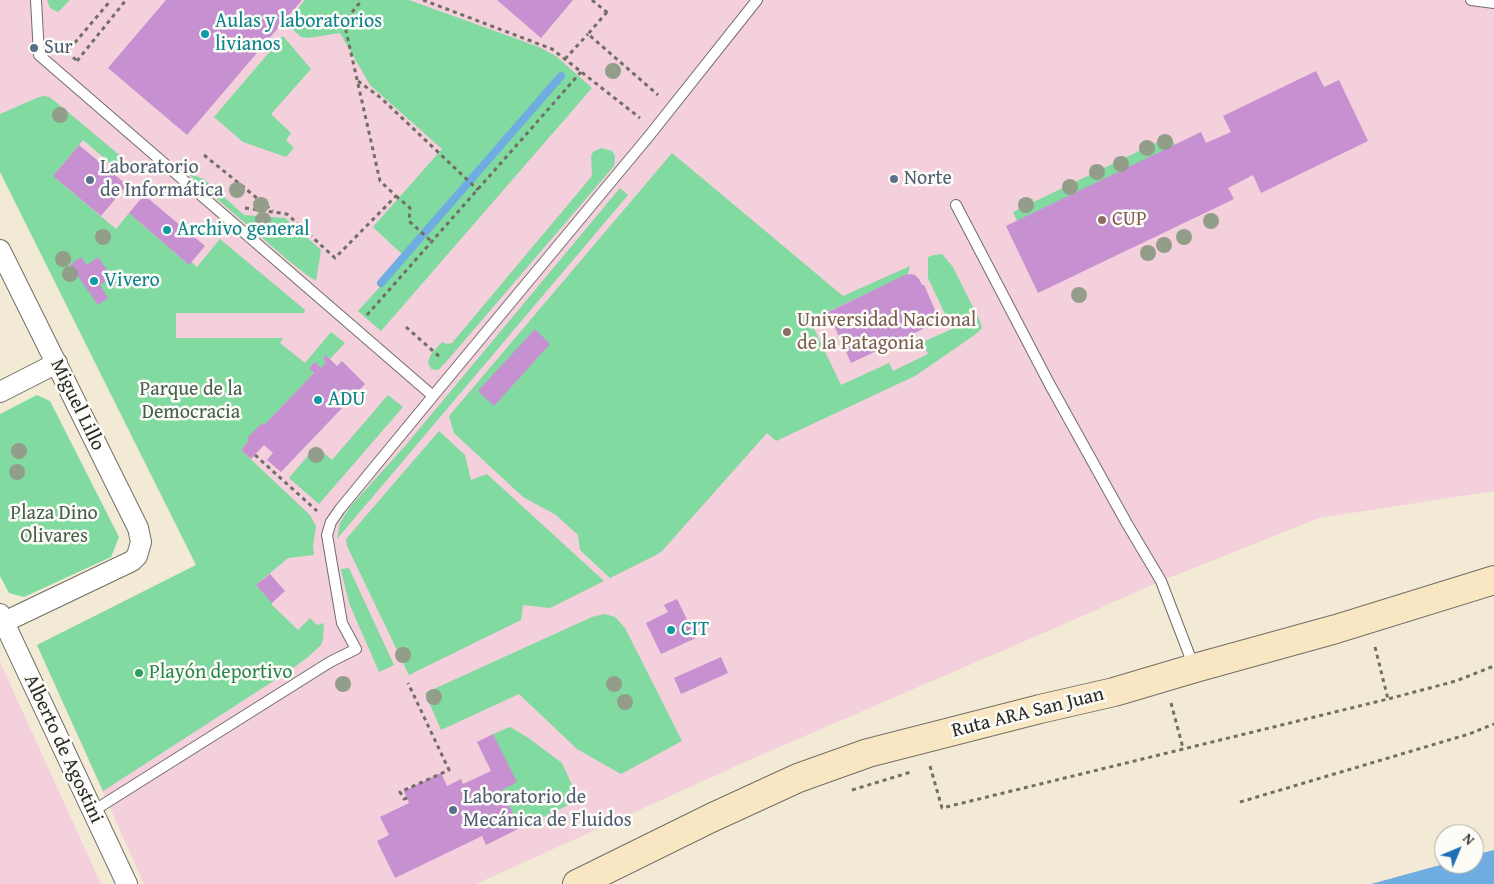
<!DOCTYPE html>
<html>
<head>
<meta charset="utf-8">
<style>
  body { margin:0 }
  #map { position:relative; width:1494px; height:884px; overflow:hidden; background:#f2ead4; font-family:"Gentium Book Plus",serif }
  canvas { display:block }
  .north { position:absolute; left:1434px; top:824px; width:50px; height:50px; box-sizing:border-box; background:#fdfcf7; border:1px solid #a9a8a5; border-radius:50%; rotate:45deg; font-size:14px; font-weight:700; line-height:20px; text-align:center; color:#2b2b2b }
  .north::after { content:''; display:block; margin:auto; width:18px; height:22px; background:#1f6fb2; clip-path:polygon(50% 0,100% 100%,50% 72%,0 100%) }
</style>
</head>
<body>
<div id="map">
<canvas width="1494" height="884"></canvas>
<div class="north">N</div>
</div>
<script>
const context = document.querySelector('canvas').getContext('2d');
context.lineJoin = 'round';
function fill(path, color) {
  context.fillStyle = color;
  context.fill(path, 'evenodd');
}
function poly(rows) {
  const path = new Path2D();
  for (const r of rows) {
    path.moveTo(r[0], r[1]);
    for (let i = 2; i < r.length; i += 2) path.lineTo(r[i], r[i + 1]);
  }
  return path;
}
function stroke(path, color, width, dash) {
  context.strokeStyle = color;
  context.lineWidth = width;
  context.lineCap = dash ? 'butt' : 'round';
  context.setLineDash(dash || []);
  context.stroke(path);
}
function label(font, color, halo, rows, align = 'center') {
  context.font = font + ' "Gentium Book Plus",serif';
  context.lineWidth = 5;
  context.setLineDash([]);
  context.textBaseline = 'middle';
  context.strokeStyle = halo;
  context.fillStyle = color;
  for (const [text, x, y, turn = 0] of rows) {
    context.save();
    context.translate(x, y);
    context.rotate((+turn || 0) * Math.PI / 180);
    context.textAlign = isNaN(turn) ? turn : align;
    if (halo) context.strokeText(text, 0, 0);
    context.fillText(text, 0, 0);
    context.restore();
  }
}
fill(poly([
  [0,0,1494,0,1494,491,1319,518,1161,581,1055,628,756,757,476,884,144,884,37,645,196,565,0,172],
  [0,662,101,884,0,884]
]), '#f4cfdc');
fill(poly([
  [47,0,70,0,58,12,50,8],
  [305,0,409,0,539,47,556,56,592,88,381,331,358,311,406,258,373,227,442,149,370,85,340,33,308,38,301,37,286,23],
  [283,36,311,69,271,114,291,133,286,140,294,148,286,157,243,142,214,117],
  [45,96,49,97,56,102,123,158,115,167,83,140,53,176,116,229,129,213,189,265,191,262,197,267,220,239,305,310,304,313,176,313,176,338,283,338,280,343,305,363,331,332,345,343,330,359,326,355,323,359,326,362,321,368,315,362,309,368,314,373,264,425,262,423,248,438,249,440,241,450,310,515,316,526,313,546,314,555,288,558,256,585,272,603,272,605,298,630,310,618,317,625,324,623,323,639,321,645,308,657,289,671,103,791,37,645,196,565,0,172,0,114,39,97],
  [1170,136,1175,145,1017,221,1013,212],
  [601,148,612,151,615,156,614,166,446,362,438,370,431,369,428,362,431,354,442,342,447,344,452,343,592,176,591,156,593,152],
  [672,153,843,296,910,266,908,274,810,320,841,385,889,363,893,371,928,354,923,342,952,329,928,278,928,257,934,255,942,254,953,267,980,321,982,328,976,334,915,376,776,441,767,433,662,551,656,555,610,578,580,550,578,535,556,515,523,497,454,433,449,416],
  [187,173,204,179,244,215,285,218,321,250,316,281,308,276,289,261],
  [620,188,628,195,337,539,340,523,350,507,405,446],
  [37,395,50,401,119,537,111,557,24,597,9,593,0,576,0,414],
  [388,395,403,407,319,504,289,478,316,446,332,460],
  [439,431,465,455,471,480,487,474,604,581,550,608,523,605,521,620,409,675,347,546,346,539],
  [349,568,394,665,379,672,349,603,341,569],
  [605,614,615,617,625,628,682,741,621,774,577,749,519,694,441,730,425,693,592,617],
  [510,727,527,737,562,763,579,800,520,828,502,790,516,782,493,734]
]), '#81da9f');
fill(poly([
  [1494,850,1494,884,1371,884,1444,864,1474,864,1474,855]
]), '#6face1');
stroke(poly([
  [381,283,561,76]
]), '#6face1', 8);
fill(poly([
  [166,0,302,0,187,135,108,68],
  [497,0,573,0,541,38],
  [1316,71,1324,87,1339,80,1368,141,1261,193,1253,175,1228,188,1234,199,1038,293,1006,226,1201,132,1206,143,1231,132,1223,116],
  [79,145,127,185,101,216,53,176],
  [144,195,205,246,189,265,129,213],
  [81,257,87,265,98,257,112,277,100,285,108,298,98,305,70,265],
  [911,274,915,275,919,279,922,285,924,285,940,321,851,363,828,312,905,275],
  [535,329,550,344,494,406,478,391],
  [326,355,337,366,342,361,365,384,281,472,267,460,273,453,264,445,251,459,241,450,249,440,247,438,262,423,264,425,314,373,309,368,315,362,321,368,326,362,323,359],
  [270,574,285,591,272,603,256,585],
  [677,599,696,638,661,654,646,623,668,612,664,605],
  [721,657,728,673,681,694,674,678],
  [493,734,517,782,502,790,520,828,486,845,482,836,395,878,377,841,389,835,380,817,409,803,404,791,441,773,447,786,461,779,463,784,491,771,477,742]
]), '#c690d1');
const lane = poly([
  [36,0,39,55,433,396],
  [1471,0,1494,3],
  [956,205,1050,385,1126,522,1161,581,1194,667],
  [93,811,330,662,356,649,342,623,327,535,331,522,340,509,433,396,649,136,757,0]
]);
const street = poly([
  [0,250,138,528,141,542,137,556,132,561,0,624],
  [0,392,57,363],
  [0,614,127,884]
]);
const secondary = poly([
  [577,884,711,818,798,778,868,753,1040,709,1114,692,1195,668,1336,629,1494,580]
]);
stroke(lane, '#716e66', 12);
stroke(street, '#716e66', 22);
stroke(secondary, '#716e66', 30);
stroke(poly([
  [423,0,552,49,640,118],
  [592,0,609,14],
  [607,12,588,34,658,95],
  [565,59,588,34],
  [76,60,67,52,111,0],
  [77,61,126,0],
  [358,81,381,98,478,190],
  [204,155,273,211],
  [396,196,410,208,409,221,432,242],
  [245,208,287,214,335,258,396,196,380,181,344,22,362,0],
  [367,315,581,72],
  [406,327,441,358],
  [255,455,317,511],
  [1375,647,1388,699],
  [1171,703,1183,748],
  [930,766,942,808,1388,699,1456,681,1494,666],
  [852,790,911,772],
  [407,798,404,799,400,792,449,770,408,683],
  [1240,802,1469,734,1494,724]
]), '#716e66', 3, [4, 4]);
stroke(lane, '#fff', 10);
stroke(street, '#fff', 20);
stroke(secondary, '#f9e7c3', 28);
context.fillStyle = '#939e8a';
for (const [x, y] of [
  [613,71],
  [60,115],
  [1165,142],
  [1147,148],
  [1121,164],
  [1097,172],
  [1070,187],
  [237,190],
  [261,205],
  [1026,205],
  [263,220],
  [1211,221],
  [103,237],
  [1184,237],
  [1164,245],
  [1148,253],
  [63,259],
  [70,274],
  [1079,295],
  [19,451],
  [316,455],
  [17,472],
  [403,655],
  [343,684],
  [614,684],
  [434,697],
  [625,702]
]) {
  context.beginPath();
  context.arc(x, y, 8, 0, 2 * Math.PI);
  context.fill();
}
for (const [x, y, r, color] of [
  [205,34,5,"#0f9aa8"],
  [34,48,5,"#5c6f8a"],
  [894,179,5,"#5c6f8a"],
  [90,180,5,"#5c6f8a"],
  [1102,220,5,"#8d6e63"],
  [167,230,5,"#0f9aa8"],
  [94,281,5,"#0f9aa8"],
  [787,332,5,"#8d6e63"],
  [318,400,5,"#0f9aa8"],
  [671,630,5,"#0f9aa8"],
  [139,673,5,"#2e9e5b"],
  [453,810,5,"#5c6f8a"]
]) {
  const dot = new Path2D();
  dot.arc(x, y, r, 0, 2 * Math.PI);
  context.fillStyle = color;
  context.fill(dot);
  stroke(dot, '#fdfcf7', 2);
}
label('20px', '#0d838f', '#fdfcf7', [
  ["Aulas y laboratorios",215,22],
  ["livianos",215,45],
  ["Archivo general",177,230],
  ["Vivero",104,281],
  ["ADU",328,400],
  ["CIT",681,630]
], 'left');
label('20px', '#4e5e75', '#fdfcf7', [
  ["Sur",44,48],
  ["Laboratorio",100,168],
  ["de Informática",100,191],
  ["Norte",904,179],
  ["Laboratorio de",463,798],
  ["Mecánica de Fluidos",463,821]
], 'left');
label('20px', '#785e54', '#fdfcf7', [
  ["CUP",1112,220],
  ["Universidad Nacional",797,321],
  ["de la Patagonia",797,344]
], 'left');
label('20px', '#45604e', '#fdfcf7', [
  ["Parque de la",191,390],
  ["Democracia",191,413],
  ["Plaza Dino",54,514],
  ["Olivares",54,537]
]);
label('20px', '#2b2b2b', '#fdfcf7', [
  ["Miguel Lillo",77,405,64],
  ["Ruta ARA San Juan",1028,713,-14],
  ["Alberto de Agostini",63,749,65]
]);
label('20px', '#27864d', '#fdfcf7', [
  ["Playón deportivo",149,673]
], 'left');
</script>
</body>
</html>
